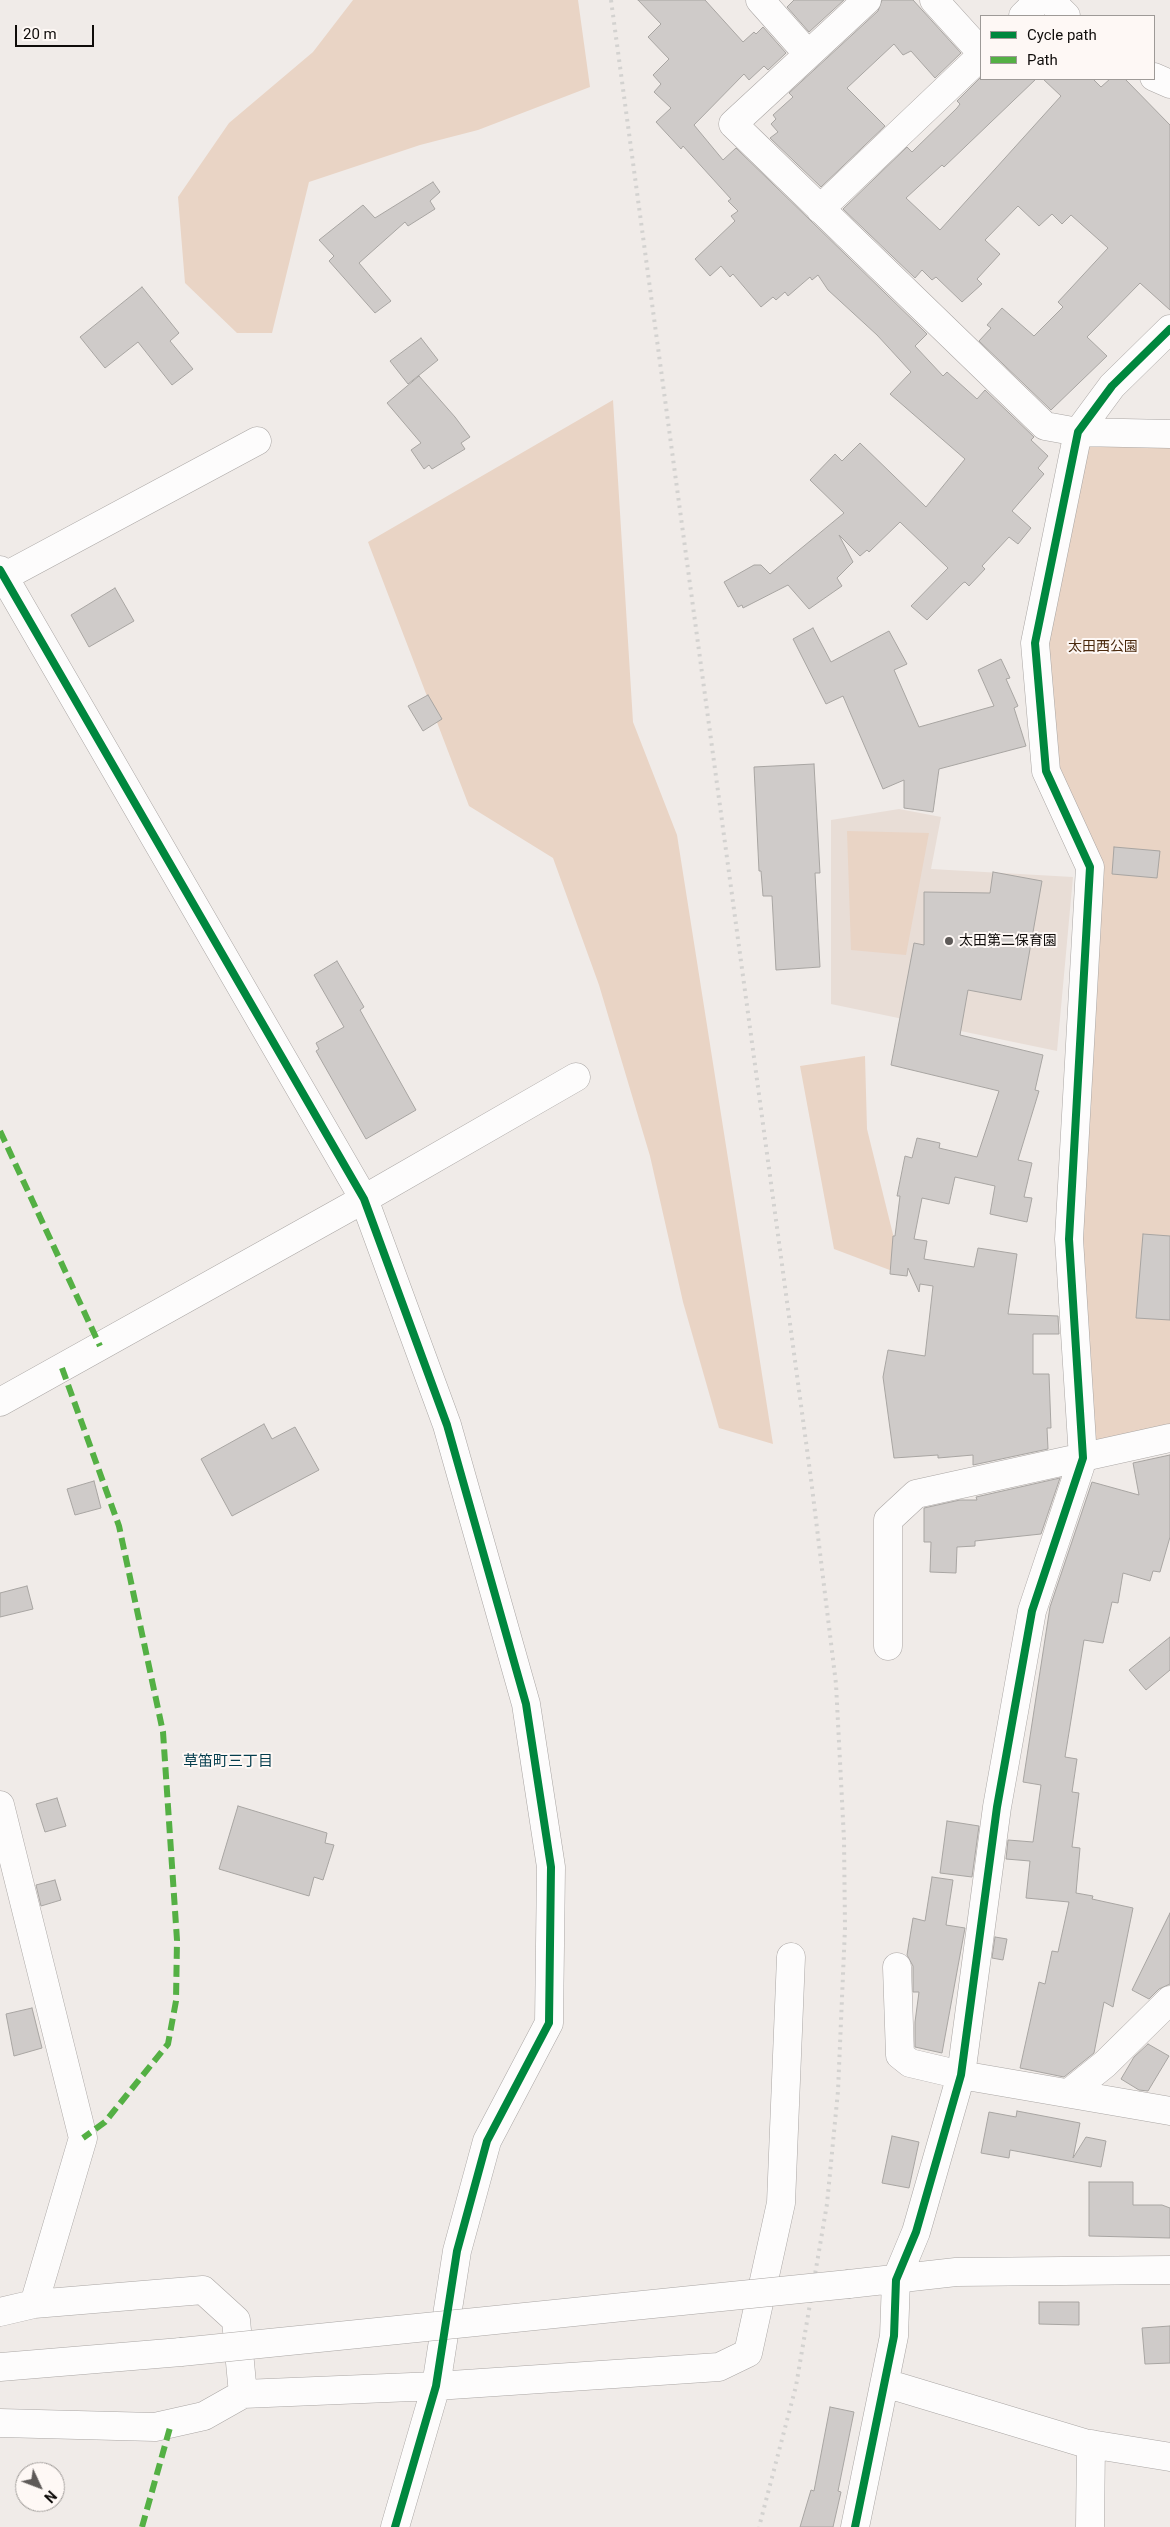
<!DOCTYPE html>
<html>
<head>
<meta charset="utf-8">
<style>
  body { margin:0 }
  #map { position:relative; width:1170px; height:2527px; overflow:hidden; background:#f0ebe8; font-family:Roboto,sans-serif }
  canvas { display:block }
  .legend { position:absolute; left:980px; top:15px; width:175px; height:65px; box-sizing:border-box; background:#fef8f5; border:1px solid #9e9a97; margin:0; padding:6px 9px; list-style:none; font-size:15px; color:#0f0c0a }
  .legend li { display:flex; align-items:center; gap:10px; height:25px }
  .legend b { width:25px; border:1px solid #9e9a97 }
  .north { position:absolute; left:15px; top:2462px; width:50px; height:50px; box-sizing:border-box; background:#fef8f5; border:1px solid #9e9a97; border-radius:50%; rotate:133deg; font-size:14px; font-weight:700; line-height:20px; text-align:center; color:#0f0c0a }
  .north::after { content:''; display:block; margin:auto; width:18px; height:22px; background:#5e5a58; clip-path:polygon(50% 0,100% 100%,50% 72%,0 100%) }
  .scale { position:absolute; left:15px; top:25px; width:79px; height:22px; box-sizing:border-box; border:2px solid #0f0c0a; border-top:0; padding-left:6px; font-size:15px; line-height:18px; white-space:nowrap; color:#0f0c0a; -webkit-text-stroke:4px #fef8f5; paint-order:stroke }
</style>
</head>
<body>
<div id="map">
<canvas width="1170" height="2527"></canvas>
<ul class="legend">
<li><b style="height:6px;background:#00873e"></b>Cycle path</li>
<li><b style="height:6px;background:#54b044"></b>Path</li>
</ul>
<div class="north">N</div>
<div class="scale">20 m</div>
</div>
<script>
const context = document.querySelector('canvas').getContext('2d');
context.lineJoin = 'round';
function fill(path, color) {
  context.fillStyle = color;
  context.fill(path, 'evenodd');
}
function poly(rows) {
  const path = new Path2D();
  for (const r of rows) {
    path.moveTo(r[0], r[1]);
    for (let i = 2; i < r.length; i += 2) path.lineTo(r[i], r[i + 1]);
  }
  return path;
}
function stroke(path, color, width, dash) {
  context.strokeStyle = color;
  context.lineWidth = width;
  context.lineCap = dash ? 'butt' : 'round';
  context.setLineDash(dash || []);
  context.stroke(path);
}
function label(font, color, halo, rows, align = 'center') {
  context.font = font + ' Roboto,"Noto Sans JP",sans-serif';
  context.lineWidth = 4;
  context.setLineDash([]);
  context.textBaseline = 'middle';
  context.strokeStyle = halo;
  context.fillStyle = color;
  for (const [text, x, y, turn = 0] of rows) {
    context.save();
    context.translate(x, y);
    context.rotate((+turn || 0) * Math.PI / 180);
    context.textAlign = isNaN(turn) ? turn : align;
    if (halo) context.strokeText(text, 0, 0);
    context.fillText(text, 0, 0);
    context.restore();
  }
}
fill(poly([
  [899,809,941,817,931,869,1073,877,1057,1051,831,1004,831,820]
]), '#e8ddd6');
fill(poly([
  [353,0,578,0,590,87,478,130,420,145,309,182,272,333,237,333,185,283,178,197,229,123,313,52],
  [613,400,633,722,677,835,773,1444,719,1428,683,1302,650,1156,599,985,553,858,469,806,368,542],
  [1078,432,1170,434,1170,1438,1083,1458,1069,1239,1090,867,1046,771,1035,643],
  [847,831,929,833,906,955,851,950],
  [865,1056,867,1129,903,1275,834,1249,800,1066]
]), '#e9d4c5');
const building = poly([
  [638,0,705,0,743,42,754,32,756,34,763,27,786,53,768,70,764,66,749,80,744,74,694,125,723,160,736,148,922,329,927,334,915,346,943,376,947,372,977,399,985,390,1034,437,1031,440,1048,456,1038,468,1044,474,1012,511,1031,528,1018,544,1009,537,982,566,985,569,969,586,965,582,963,583,927,620,911,606,948,568,900,522,869,552,867,550,860,556,839,535,853,562,837,578,842,586,809,609,788,585,743,608,742,605,738,607,724,582,754,565,761,565,770,574,844,513,810,480,835,454,842,461,860,443,926,507,965,459,890,394,911,372,877,335,828,290,818,275,812,280,810,277,788,296,785,292,776,300,773,297,761,307,733,274,730,277,721,266,710,276,695,259,735,221,731,216,738,211,728,201,731,199,683,146,681,149,656,122,671,108,654,92,661,84,653,75,669,59,648,37,661,24,638,0],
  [794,0,844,0,809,32,787,7,794,0],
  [882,0,913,0,961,53,935,78,911,51,903,55,894,44,847,88,885,126,821,187,770,138,778,132,771,124,776,119,773,115,793,97,789,93,878,11,882,0],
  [981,77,1036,79,944,167,942,165,906,198,940,230,1061,96,1043,79,1093,79,1101,87,1110,79,1125,79,1170,125,1170,310,1140,283,1087,337,1107,356,1051,410,979,341,991,328,987,325,1002,308,1034,336,1063,307,1058,302,1108,248,1071,215,1062,224,1052,214,1039,226,1018,206,985,240,1000,254,977,279,982,284,962,302,936,277,932,280,922,270,915,278,843,209,907,147,912,152,957,108,960,104,957,101,981,77],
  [433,182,440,192,430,201,435,209,408,226,405,222,359,263,391,301,375,313,329,261,334,256,319,240,363,205,375,218,433,182],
  [142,287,179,333,170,341,193,369,172,385,138,342,105,368,80,337,142,287],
  [421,338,438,360,408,384,390,361,421,338],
  [419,376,455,417,470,437,461,443,465,449,432,469,429,465,424,469,411,450,421,443,387,403,419,376],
  [115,588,134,621,89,647,71,615,115,588],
  [813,628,831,662,889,631,907,664,894,670,919,727,994,706,978,670,1001,659,1010,678,1006,679,1018,706,1014,708,1026,746,939,769,933,812,904,808,904,780,883,789,843,696,826,704,793,639,813,628],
  [428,695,442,719,423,731,408,706,428,695],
  [814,764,820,873,815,873,820,967,776,970,772,896,763,896,761,871,759,871,754,767,814,764],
  [1114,847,1160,851,1157,878,1112,874,1114,847],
  [993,872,1042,881,1021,1000,968,990,960,1035,1043,1055,1035,1090,1039,1091,1018,1160,1032,1163,1024,1197,1032,1198,1027,1222,990,1214,995,1186,955,1177,949,1204,922,1198,914,1239,927,1241,924,1259,974,1267,978,1248,1017,1254,1008,1314,1058,1316,1059,1334,1033,1334,1033,1374,1049,1374,1051,1428,1047,1428,1048,1449,973,1465,973,1455,938,1458,938,1455,894,1458,883,1377,888,1350,925,1356,933,1286,920,1284,919,1292,908,1268,907,1276,890,1274,893,1236,895,1236,900,1196,897,1196,905,1156,912,1158,917,1138,940,1143,939,1148,977,1157,999,1091,891,1065,914,943,924,945,924,892,990,893,993,872],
  [337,961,364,1007,360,1010,416,1110,366,1139,316,1051,319,1049,316,1043,344,1027,314,975,337,961],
  [1143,1234,1170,1236,1170,1320,1136,1318,1143,1234],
  [264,1424,272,1439,295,1427,319,1470,232,1516,201,1459,264,1424],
  [1170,1455,1170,1537,1160,1572,1153,1571,1150,1581,1123,1573,1118,1603,1112,1602,1103,1643,1084,1640,1065,1757,1077,1759,1072,1792,1079,1793,1072,1847,1080,1848,1076,1893,1093,1896,1092,1899,1133,1908,1113,2007,1104,2002,1094,2053,1064,2077,1020,2068,1039,1982,1045,1984,1052,1951,1058,1952,1069,1902,1026,1898,1030,1861,1006,1859,1008,1840,1033,1842,1041,1785,1023,1782,1050,1607,1092,1482,1139,1495,1133,1463,1170,1455],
  [1060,1478,1041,1534,975,1541,975,1546,957,1547,956,1573,930,1572,931,1542,924,1542,924,1508,960,1500,977,1500,976,1497,1060,1478],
  [94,1481,101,1508,75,1515,67,1489,94,1481],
  [27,1586,33,1609,0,1617,0,1593,27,1586],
  [1170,1637,1170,1670,1146,1690,1129,1670,1170,1637],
  [57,1798,66,1826,45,1832,36,1804,57,1798],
  [238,1806,327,1833,325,1843,334,1845,323,1880,314,1877,309,1896,219,1869,238,1806],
  [947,1821,979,1826,972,1877,940,1873,947,1821],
  [932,1877,953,1880,946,1925,965,1928,942,2053,915,2047,915,2022,919,1992,913,1992,913,1966,907,1955,913,1918,925,1921,932,1877],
  [55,1880,61,1900,41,1906,36,1885,55,1880],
  [1170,1913,1170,1984,1159,1989,1149,1999,1132,1990,1170,1913],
  [995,1937,1007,1939,1003,1960,992,1958,995,1937],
  [32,2008,42,2048,14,2056,6,2014,32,2008],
  [1148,2044,1169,2056,1148,2091,1139,2090,1121,2079,1134,2057,1148,2044],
  [1017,2111,1080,2123,1073,2158,1086,2137,1106,2141,1101,2167,1010,2150,1009,2158,981,2153,989,2112,1016,2117,1017,2111],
  [892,2136,919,2142,909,2188,882,2183,892,2136],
  [1089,2182,1133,2182,1133,2205,1162,2205,1170,2208,1170,2238,1089,2236,1089,2182],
  [1039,2302,1079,2302,1079,2325,1039,2324,1039,2302],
  [1170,2326,1170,2363,1145,2364,1142,2328,1170,2326],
  [830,2407,854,2412,838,2491,841,2492,833,2527,800,2527,811,2490,814,2491,830,2407]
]);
fill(building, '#cfcbc9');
stroke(building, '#a8a5a2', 1);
const minor = poly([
  [760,0,808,54],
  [867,0,733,124,1045,426,1078,432,1170,434],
  [934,0,981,52],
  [1050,0,1066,16],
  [1023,16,1039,0],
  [1154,77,1170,84],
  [820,209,981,56],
  [0,570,364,1199,447,1425,526,1704,551,1867,549,2023,487,2141,457,2251,436,2386,395,2527],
  [0,579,257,441],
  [0,1402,364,1199,576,1077],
  [888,1646,888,1520,916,1494,1170,1438],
  [0,1805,83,2138,34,2304],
  [897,1967,900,2055,910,2063,961,2075,1170,2111],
  [1069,2093,1105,2064,1170,2000],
  [849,2284,956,2272,1170,2270],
  [0,2312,34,2304,203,2290,236,2320,243,2394],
  [0,2367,181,2352],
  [885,2383,1084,2443,1170,2457],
  [0,2423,155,2427,204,2416,243,2394,436,2386,719,2367,748,2353,781,2203,791,1957],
  [855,2527,894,2336,896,2280,916,2232,961,2075,997,1807,1032,1611,1083,1458,1069,1239,1090,867,1046,771,1035,643,1078,432,1112,386,1170,329],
  [1090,2527,1091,2444]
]);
stroke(minor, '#aaa6a4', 29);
stroke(minor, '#fdfcfc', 28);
stroke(poly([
  [611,0,811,1479,836,1684,844,1839,845,1928,838,2091,827,2204,796,2386,759,2527]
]), '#d3d2d0', 4, [2.5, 5]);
const minorBridge = poly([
  [181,2352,849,2284]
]);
stroke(minorBridge, '#aaa6a4', 29, []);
stroke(minorBridge, '#fdfcfc', 28);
stroke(poly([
  [0,1131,100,1346],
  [62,1368,119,1526,163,1732,177,1940,176,2001,168,2044,105,2122,83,2138],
  [142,2527,171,2424]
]), '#54b044', 6, [12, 6]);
stroke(poly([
  [0,570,364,1199,447,1425,526,1704,551,1867,549,2023,487,2141,457,2251,436,2386,395,2527],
  [855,2527,894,2336,896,2280,916,2232,961,2075,997,1807,1032,1611,1083,1458,1069,1239,1090,867,1046,771,1035,643,1078,432,1112,386,1170,329]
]), '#00873e', 8);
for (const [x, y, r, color] of [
  [949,941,5,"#5e5a58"]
]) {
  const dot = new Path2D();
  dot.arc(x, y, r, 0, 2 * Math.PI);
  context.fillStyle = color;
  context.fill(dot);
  stroke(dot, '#fef8f5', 2);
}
label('14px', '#4a290d', '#fef8f5', [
  ["太田西公園",1103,647]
]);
label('14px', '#0f0c0a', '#fef8f5', [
  ["太田第二保育園",959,941]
], 'left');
label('15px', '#043d4d', '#fef8f5', [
  ["草笛町三丁目",228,1762]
]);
</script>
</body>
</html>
